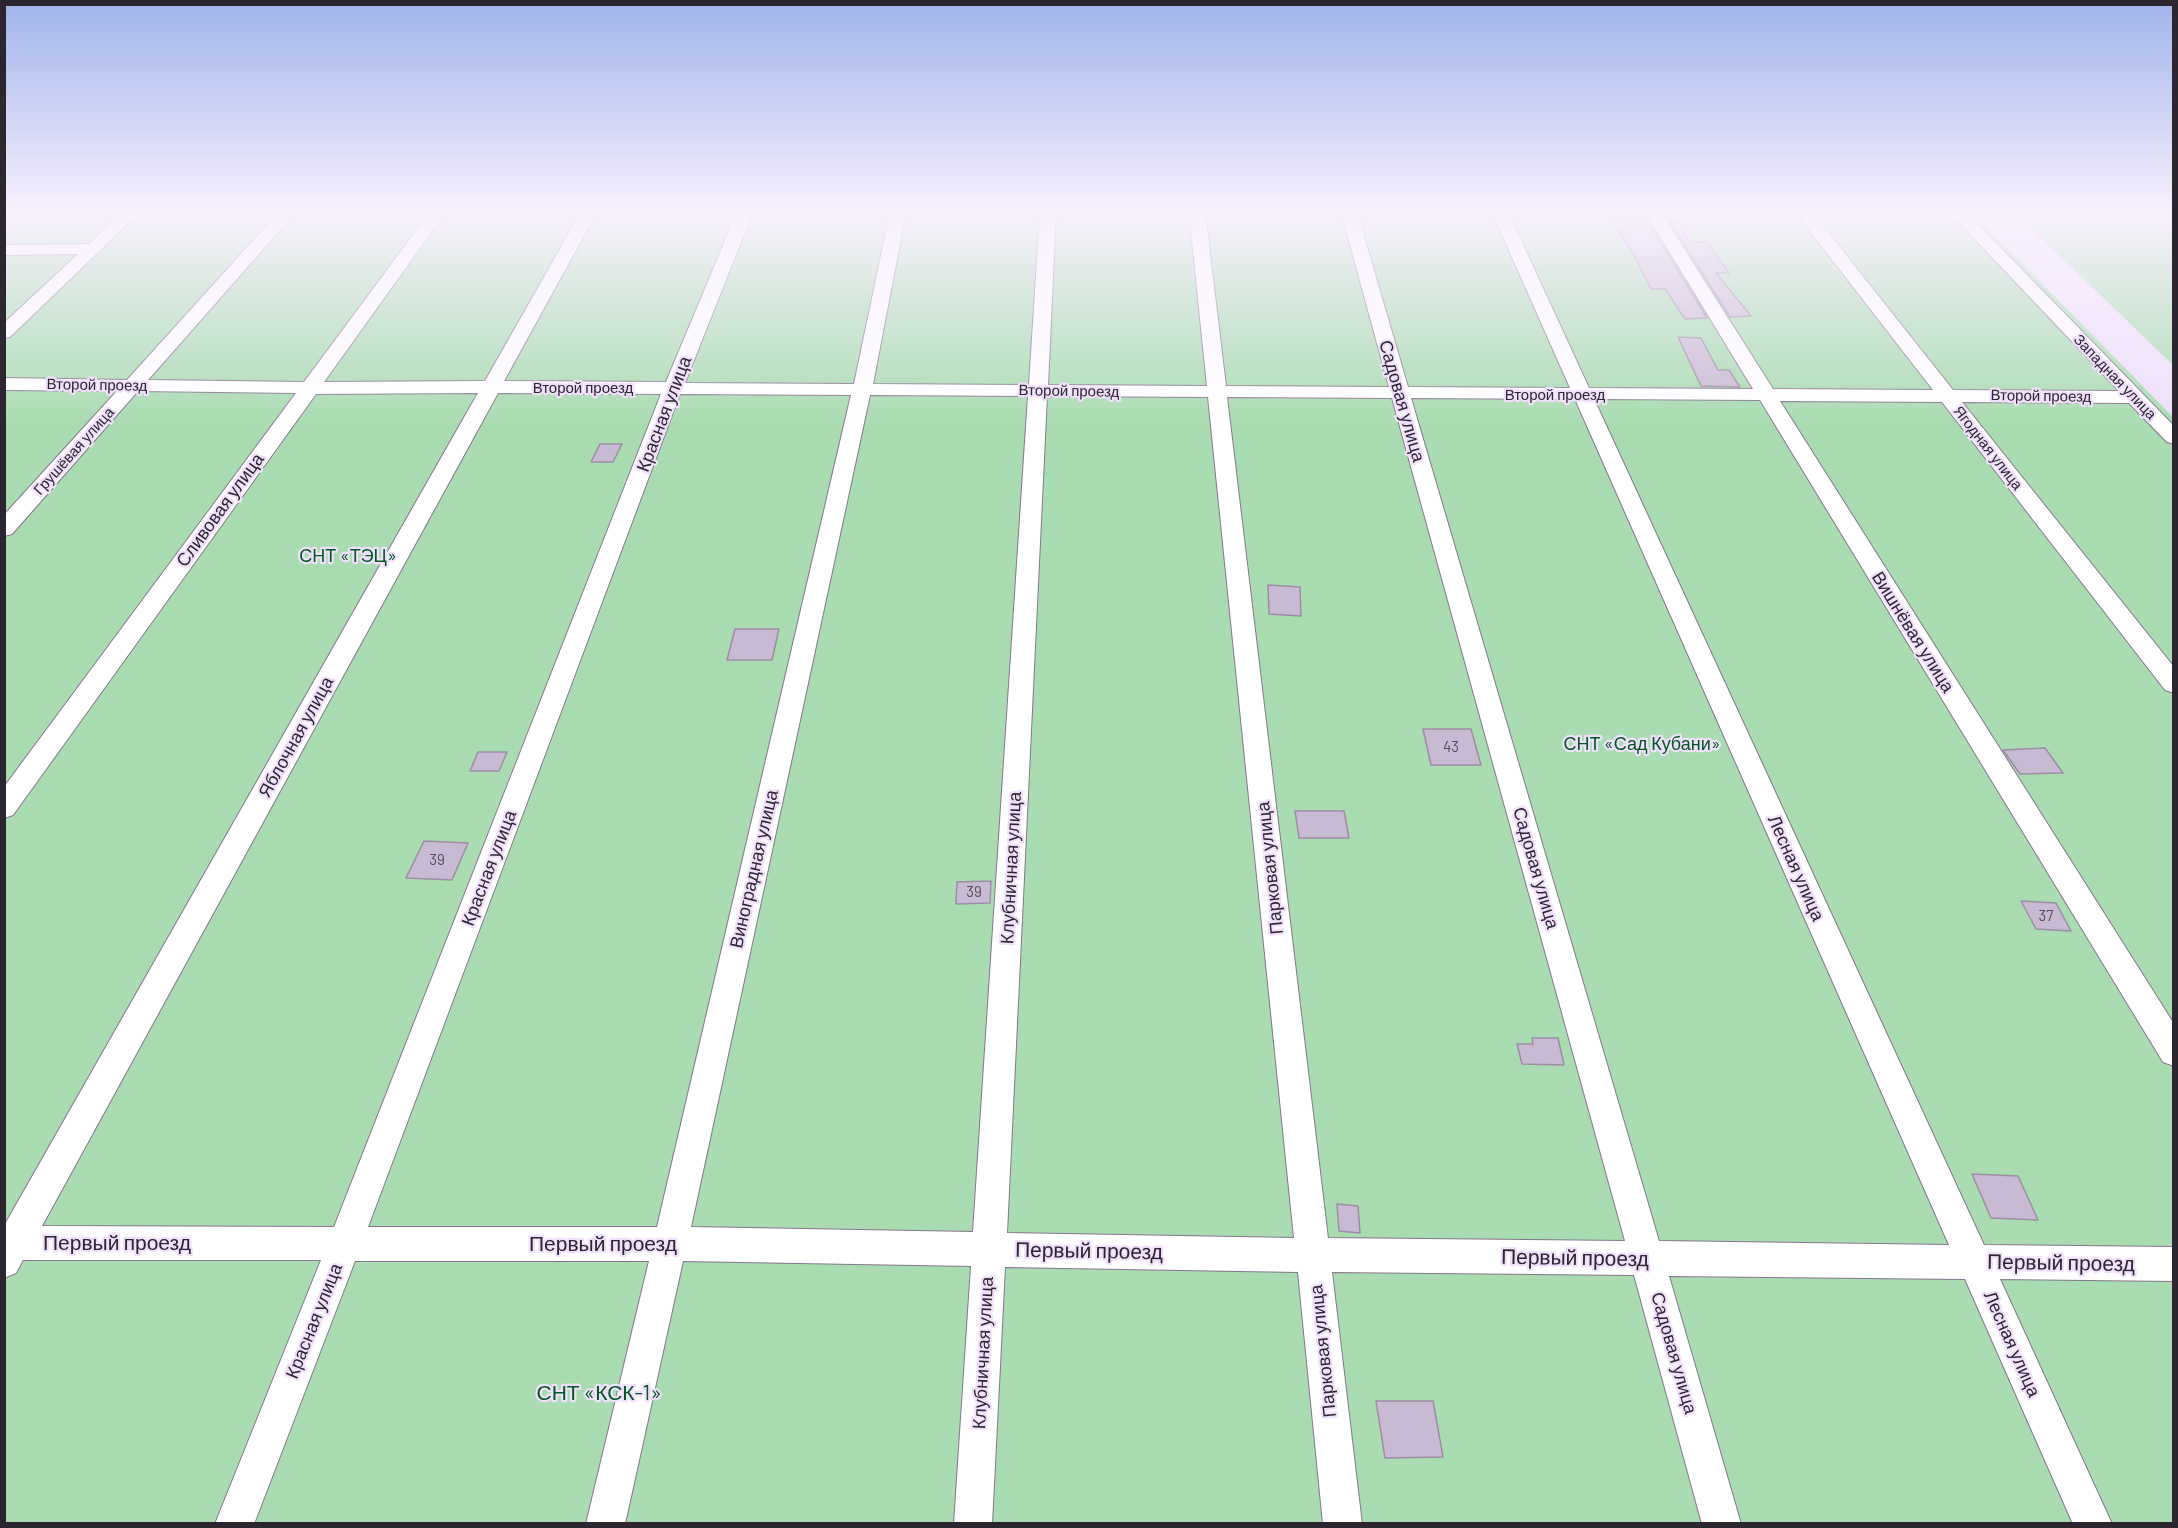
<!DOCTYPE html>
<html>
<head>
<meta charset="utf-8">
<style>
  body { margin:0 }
  #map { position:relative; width:2178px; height:1528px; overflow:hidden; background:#f0e0fb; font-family:Barlow,sans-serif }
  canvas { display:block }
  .frame { position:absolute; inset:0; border:6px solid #2c2630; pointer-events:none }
</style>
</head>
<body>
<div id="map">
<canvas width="2178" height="1528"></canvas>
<div class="frame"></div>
</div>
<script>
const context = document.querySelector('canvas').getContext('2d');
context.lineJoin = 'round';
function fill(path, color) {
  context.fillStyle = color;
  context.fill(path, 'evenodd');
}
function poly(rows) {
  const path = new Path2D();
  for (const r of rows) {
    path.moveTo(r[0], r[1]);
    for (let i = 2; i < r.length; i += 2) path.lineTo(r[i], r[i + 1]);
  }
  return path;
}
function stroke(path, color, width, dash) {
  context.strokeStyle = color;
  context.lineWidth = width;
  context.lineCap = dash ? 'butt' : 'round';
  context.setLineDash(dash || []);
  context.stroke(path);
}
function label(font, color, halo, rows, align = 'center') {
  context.font = font + ' Barlow,sans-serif';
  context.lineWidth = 4.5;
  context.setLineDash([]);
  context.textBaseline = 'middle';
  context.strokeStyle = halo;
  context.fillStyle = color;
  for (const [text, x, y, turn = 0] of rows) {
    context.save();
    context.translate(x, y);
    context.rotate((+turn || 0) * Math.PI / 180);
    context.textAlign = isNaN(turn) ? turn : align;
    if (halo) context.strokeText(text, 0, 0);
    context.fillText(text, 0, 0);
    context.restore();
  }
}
fill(poly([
  [5,212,1972,212,2173,417,2173,1523,5,1524],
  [2014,212,2173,212,2173,365]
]), '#a9dcb1');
const building = poly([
  [1607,212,1635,212,1640,220,1647,220,1707,318,1685,319,1665,289,1651,289,1636,259,1607,212],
  [1669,220,1678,220,1690,242,1707,242,1729,273,1716,273,1751,316,1730,317,1669,220],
  [1678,337,1701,338,1718,370,1729,370,1740,387,1701,386,1678,337],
  [600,444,622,444,613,462,591,462,600,444],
  [1268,585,1300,587,1301,616,1269,614,1268,585],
  [735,629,779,629,772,660,727,660,735,629],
  [1423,729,1471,729,1481,765,1431,765,1423,729],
  [2045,748,2063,773,2020,774,2003,750,2045,748],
  [478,752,507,752,499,771,470,771,478,752],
  [1295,811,1344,811,1349,838,1299,838,1295,811],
  [424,841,468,843,452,880,406,878,424,841],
  [991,881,990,903,956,904,957,882,991,881],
  [2021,901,2056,903,2071,931,2036,929,2021,901],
  [1532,1038,1558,1038,1564,1065,1522,1064,1517,1044,1533,1044,1532,1038],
  [1972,1174,2018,1176,2038,1220,1991,1218,1972,1174],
  [1337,1204,1358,1206,1360,1233,1339,1231,1337,1204],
  [1376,1401,1433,1401,1443,1457,1385,1458,1376,1401]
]);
fill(building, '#c9bad3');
stroke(building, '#9c8da5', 1.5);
const minor = poly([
  [122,212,140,212,10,337,4,338,4,323,78,254,4,255,4,245,89,244,122,212],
  [279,212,296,212,148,380,304,382,430,212,446,212,324,382,485,381,581,212,597,212,504,381,666,382,737,212,753,212,685,383,854,384,890,212,906,212,873,384,1029,385,1040,212,1056,212,1048,385,1207,386,1189,212,1205,212,1226,386,1389,387,1341,212,1357,212,1408,387,1570,388,1492,212,1508,212,1589,388,1753,389,1645,212,1661,212,1773,389,1933,390,1795,212,1812,212,1953,390,2119,391,1949,212,1966,212,2174,426,2174,444,2167,442,2129,403,1962,402,2174,667,2174,693,2165,690,1942,402,1780,401,2174,1024,2174,1066,2163,1062,1760,400,1594,399,1984,1245,2174,1247,2174,1281,2000,1279,2112,1524,2073,1524,1965,1279,1669,1276,1741,1524,1702,1524,1634,1275,1332,1272,1362,1524,1323,1524,1298,1272,1005,1267,992,1524,954,1524,971,1266,683,1261,625,1524,586,1524,649,1261,355,1261,254,1524,215,1524,321,1260,23,1260,16,1273,4,1278,4,1226,478,393,316,394,13,815,4,818,4,787,296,393,138,391,12,534,4,536,4,515,117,391,4,390,4,378,127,380,279,212],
  [498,393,661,394,334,1227,42,1226,498,393],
  [680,394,851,395,657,1227,368,1227,680,394],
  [870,395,1028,396,973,1232,691,1227,870,395],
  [1047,396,1208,397,1294,1238,1007,1233,1047,396],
  [1227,397,1392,398,1625,1241,1328,1238,1227,397],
  [1411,398,1575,399,1949,1245,1659,1241,1411,398]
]);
stroke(minor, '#84768e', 2);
fill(minor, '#fff');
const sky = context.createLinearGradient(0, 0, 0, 426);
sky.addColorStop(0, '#a1b4ea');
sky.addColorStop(0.5, '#f8f1fd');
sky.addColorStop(1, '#f8f1fd00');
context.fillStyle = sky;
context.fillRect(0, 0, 2178, 426);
label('15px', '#2c2630', '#f0e0fb', [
  ["Западная улица",2115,377,46],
  ["Второй проезд",97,385,1],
  ["Второй проезд",583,388],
  ["Второй проезд",1069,391,1],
  ["Второй проезд",1555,395],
  ["Второй проезд",2041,396,1],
  ["Ягодная улица",1988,448,52],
  ["Грушёвая улица",74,451,-48]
]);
label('15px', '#534b59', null, [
  ["43",1451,747],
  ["39",437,860],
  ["39",974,892],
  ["37",2046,916]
]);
label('18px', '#2c2630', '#f0e0fb', [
  ["Садовая улица",1402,401,74],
  ["Красная улица",664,414,-69],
  ["Сливовая улица",220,510,-54],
  ["Вишнёвая улица",1913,632,58],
  ["Яблочная улица",296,737,-61],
  ["Красная улица",489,868,-69],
  ["Клубничная улица",1011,868,-87],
  ["Парковая улица",1270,868,-96],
  ["Садовая улица",1536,868,74],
  ["Лесная улица",1796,868,66],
  ["Виноградная улица",754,869,-77],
  ["Красная улица",314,1321,-68],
  ["Лесная улица",2012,1344,66],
  ["Парковая улица",1323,1351,-96],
  ["Клубничная улица",983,1353,-87],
  ["Садовая улица",1674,1353,74]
]);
label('18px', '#005721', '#f0e0fb', [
  ["СНТ «ТЭЦ»",348,556],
  ["СНТ «Сад Кубани»",1642,744]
]);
label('21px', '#2c2630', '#f0e0fb', [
  ["Первый проезд",117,1243],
  ["Первый проезд",603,1244],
  ["Первый проезд",1089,1251,1],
  ["Первый проезд",1575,1258,1],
  ["Первый проезд",2061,1263,1]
]);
label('21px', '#005721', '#f0e0fb', [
  ["СНТ «КСК-1»",599,1393]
]);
</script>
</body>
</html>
